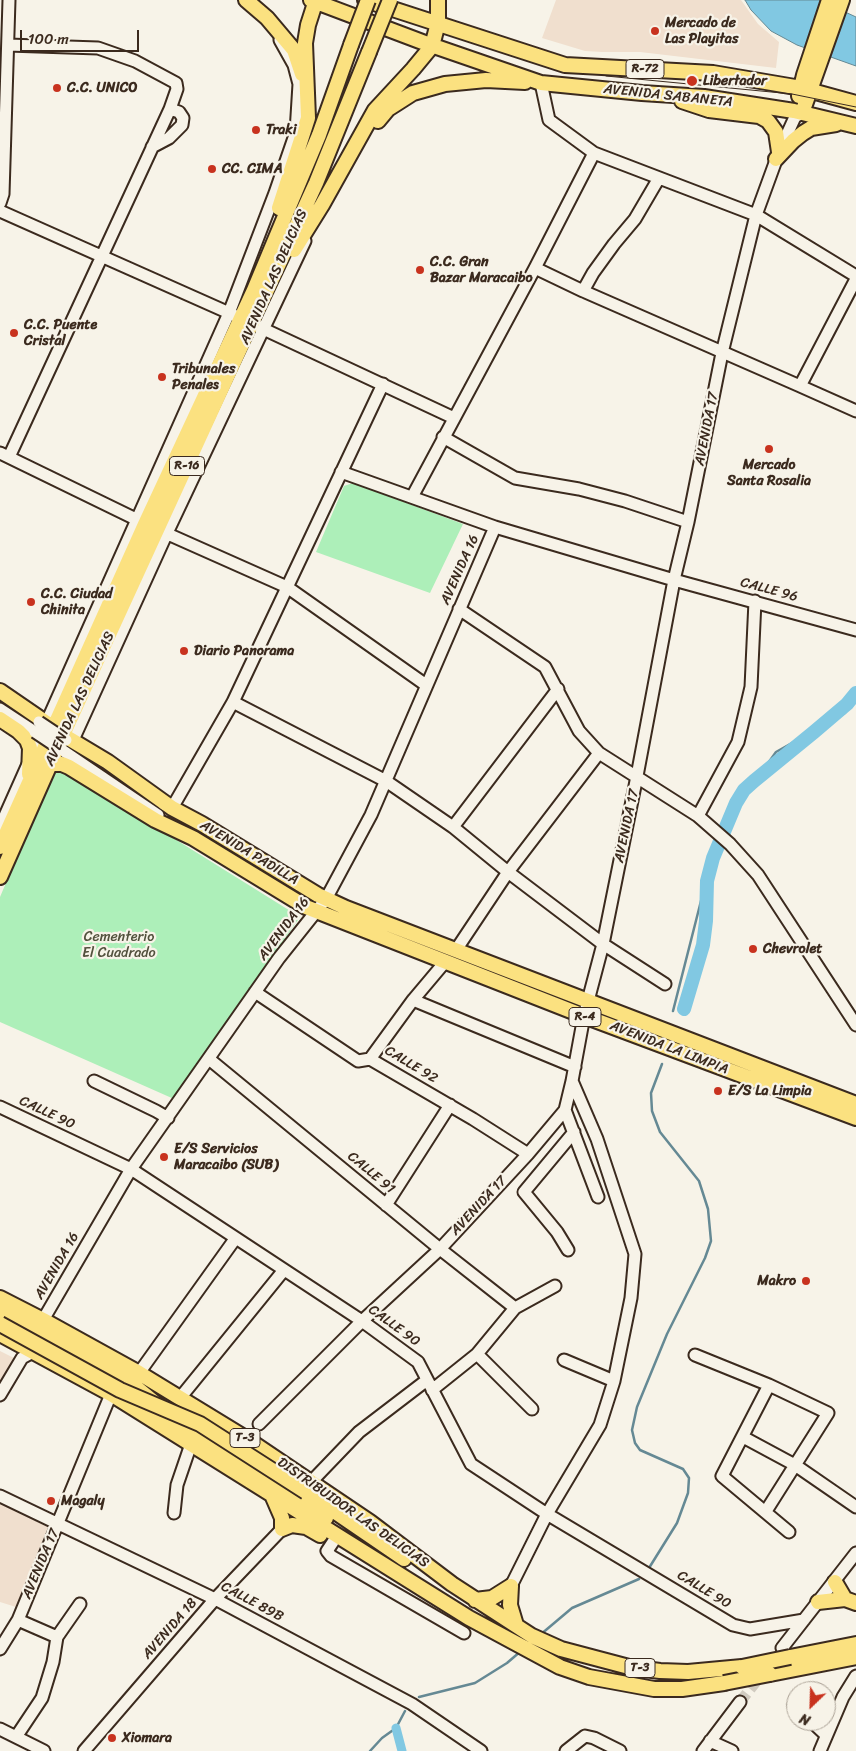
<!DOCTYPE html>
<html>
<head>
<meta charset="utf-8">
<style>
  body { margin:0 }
  #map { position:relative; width:856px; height:1751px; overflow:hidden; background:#f7f3e8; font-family:Sriracha,sans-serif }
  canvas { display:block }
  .north { position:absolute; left:786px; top:1681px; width:50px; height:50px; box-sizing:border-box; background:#f7f3e8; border:1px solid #aca397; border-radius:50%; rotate:204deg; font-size:14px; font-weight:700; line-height:20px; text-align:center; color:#3b2a1e }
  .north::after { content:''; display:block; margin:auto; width:18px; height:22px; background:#c8321e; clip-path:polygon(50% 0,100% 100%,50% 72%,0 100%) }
  .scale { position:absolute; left:20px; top:30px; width:119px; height:22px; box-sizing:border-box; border:2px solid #3b2a1e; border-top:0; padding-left:6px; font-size:15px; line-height:18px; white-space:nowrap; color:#3b2a1e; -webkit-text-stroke:4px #f7f3e8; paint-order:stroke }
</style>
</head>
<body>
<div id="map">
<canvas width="856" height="1751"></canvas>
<div class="north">N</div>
<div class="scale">100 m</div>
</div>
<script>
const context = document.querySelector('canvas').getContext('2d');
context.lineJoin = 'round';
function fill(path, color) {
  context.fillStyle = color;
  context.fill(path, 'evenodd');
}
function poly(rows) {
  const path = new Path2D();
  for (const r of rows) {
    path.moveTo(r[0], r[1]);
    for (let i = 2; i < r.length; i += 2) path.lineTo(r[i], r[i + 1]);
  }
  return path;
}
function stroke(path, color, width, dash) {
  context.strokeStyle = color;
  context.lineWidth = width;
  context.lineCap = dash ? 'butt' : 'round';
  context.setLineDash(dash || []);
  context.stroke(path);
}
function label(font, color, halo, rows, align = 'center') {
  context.font = font + ' Sriracha,sans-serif';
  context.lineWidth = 4.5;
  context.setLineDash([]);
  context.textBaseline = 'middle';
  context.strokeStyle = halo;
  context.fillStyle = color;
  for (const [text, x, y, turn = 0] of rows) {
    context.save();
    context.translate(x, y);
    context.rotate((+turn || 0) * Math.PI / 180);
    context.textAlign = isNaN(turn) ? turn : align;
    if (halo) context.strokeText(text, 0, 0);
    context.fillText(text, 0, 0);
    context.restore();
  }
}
fill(poly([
  [556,0,741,0,758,24,779,42,776,68,640,52,602,52,585,51,542,38],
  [0,1351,14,1358,0,1384],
  [0,1503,48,1527,16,1607,0,1602]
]), '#f0dfce');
fill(poly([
  [353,483,463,524,430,593,316,552,344,486],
  [56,765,300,917,174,1099,0,1022,0,897]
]), '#adefb9');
const water = poly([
  [745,0,819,0,856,17,856,66,797,45,771,31,751,10,745,0]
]);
fill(water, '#81c8e2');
stroke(water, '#658994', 1);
stroke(poly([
  [720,830,776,752,845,713,856,693],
  [673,1011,717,838],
  [649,1568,677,1523,688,1493,689,1478,683,1469,640,1450,635,1443,632,1430,637,1407,667,1334,705,1258,711,1241,708,1209,699,1181,660,1132,652,1111,651,1093,662,1064],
  [540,1635,572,1608,639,1579],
  [419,1697,475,1683,507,1663,521,1651],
  [370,1751,382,1738,396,1728,405,1711]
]), '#658994', 2.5);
stroke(poly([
  [396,1728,402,1751]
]), '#81c8e2', 9);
stroke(poly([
  [684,1009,703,945,706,921,707,881,713,858,736,803,744,790,754,781,814,732,847,704,856,693]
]), '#81c8e2', 14);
stroke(poly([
  [740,1702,762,1674]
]), '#d1cbc0', 11, [11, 5.5]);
const minor = poly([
  [8,45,98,48,135,61,176,83,177,89,170,109,9,457],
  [541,83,549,120,594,153,756,215,856,276],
  [152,147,169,138,182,125,183,118,179,112,170,109],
  [0,203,3,194,9,0],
  [0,211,236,316],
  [535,268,583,291,800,386,856,279],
  [583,291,593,273,614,244,635,219,659,178],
  [257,326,454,418],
  [800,386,856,411],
  [443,437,515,478,579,489,625,501,688,522],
  [0,453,144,523],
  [341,472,495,527,674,580,856,630],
  [412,497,535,268,594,153],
  [161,531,287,587,426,685],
  [459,609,545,667,579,731,599,753,698,816,730,844,758,875,856,1025],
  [233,702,386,781,453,827,508,872,603,944,665,984],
  [0,709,35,732],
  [73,740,167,533,305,241],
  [62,750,158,815],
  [164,804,172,808,233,702,383,384],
  [698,816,738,742,751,687,755,601],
  [0,827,229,313,275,193,296,132,299,84,294,65,280,40],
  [453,827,558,689],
  [456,950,508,872,599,753],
  [255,992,358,1061,370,1059,473,1119,528,1154],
  [413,1000,575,1067],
  [209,1059,440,1249,515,1308],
  [370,1059,413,1000,445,962],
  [94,1081,156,1111,168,1118],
  [0,1107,131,1169,362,1321,418,1362,471,1464,547,1514,733,1625,750,1629,804,1620],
  [565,1110,598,1197],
  [386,1205,450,1105],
  [568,1250,557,1232,524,1192,574,1132],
  [43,1320,131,1169,279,958,326,899,371,815,495,527],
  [477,1354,532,1409],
  [695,1355,769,1385],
  [564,1360,614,1381],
  [139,1373,235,1239],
  [432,1390,477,1354,515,1308,555,1286],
  [0,1395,22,1358,33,1352],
  [180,1398,284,1270],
  [259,1424,362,1321,440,1249,528,1154,565,1110,572,1081,584,1016,603,944,637,776,674,580,688,522,722,353,756,215,779,152,795,117,802,113],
  [743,1437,795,1465,856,1507],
  [311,1482,359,1432,427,1380],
  [0,1496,215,1599,412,1704,481,1751],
  [766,1511,828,1413,769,1385,722,1476,789,1532],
  [174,1513,177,1485,191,1444],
  [333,1542,327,1551,331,1556,464,1633],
  [511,1586,547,1514,600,1425,614,1381,631,1298,635,1254,597,1139,572,1081],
  [18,1620,57,1637],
  [782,1648,856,1553],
  [0,1649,18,1620,111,1394],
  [794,1705,796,1707],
  [811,1721,826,1735],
  [0,1729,44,1751],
  [16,1737,42,1698,53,1662,57,1637,80,1604],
  [710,1741,732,1751],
  [84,1751,215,1599,282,1529],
  [566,1751,585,1736,594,1738,620,1751],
  [703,1751,740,1702],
  [820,1751,843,1697,856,1676]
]);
const major = poly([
  [246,0,267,18,294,50,302,74],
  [311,0,425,43,541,83,642,93,704,97,794,111,856,126],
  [365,0,565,65,713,73,801,88,856,103],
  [799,96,804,75,829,0],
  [682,101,709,110,759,116,768,121,776,132,779,152],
  [802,113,842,0],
  [378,121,388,109,413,93,445,84,486,80,525,82],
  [776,159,793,141,803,133,811,128,836,124],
  [279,208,308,118,305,43,308,25,316,0],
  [294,250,322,205,375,110,413,69,432,46,438,23,438,0],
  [0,691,51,726],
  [0,719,18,731,27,740,30,748,29,774],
  [63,735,108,762,172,808,202,824,318,895,346,908,856,1104],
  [49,766,53,764,62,764,69,767,155,820,193,838,306,907,584,1016,856,1118],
  [0,847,145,524,254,290,319,135,351,45],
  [0,877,63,735,316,183,369,52],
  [0,1298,43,1320,139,1373,247,1439,370,1522,452,1584,532,1636,561,1649,629,1667,660,1671,688,1672,742,1667],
  [0,1311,127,1380,194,1435,326,1518],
  [0,1334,111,1394,469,1618,560,1667,589,1677,654,1689,682,1689,724,1683],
  [306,1492,404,1559],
  [272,1495,282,1518,282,1529,292,1525,306,1527,320,1535],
  [835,1582,845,1599],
  [511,1586,510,1605,516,1625],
  [475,1600,492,1598,511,1586],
  [818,1602,845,1599,856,1603],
  [790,1657,856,1644],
  [770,1674,856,1657]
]);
stroke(minor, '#3b2a1e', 15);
stroke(major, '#3b2a1e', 18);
stroke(minor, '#f7f3e8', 11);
stroke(major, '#fbe180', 14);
stroke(poly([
  [606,76,792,94,856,107]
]), '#3b2a1e', 1);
const minorBridge = poly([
  [39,722,66,740],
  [35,732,62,750]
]);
const majorBridge = poly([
  [351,45,368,0],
  [369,52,390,0],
  [0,1324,120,1390,200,1424,306,1492],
  [742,1667,790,1657],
  [724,1683,770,1674]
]);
stroke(minorBridge, '#3b2a1e', 15, []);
stroke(majorBridge, '#3b2a1e', 18, []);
stroke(minorBridge, '#f7f3e8', 11);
stroke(majorBridge, '#fbe180', 14);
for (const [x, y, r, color] of [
  [655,31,5,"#c8321e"],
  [692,81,6,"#c8321e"],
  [57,88,5,"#c8321e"],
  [256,130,5,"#c8321e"],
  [212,169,5,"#c8321e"],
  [420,270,5,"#c8321e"],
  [14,333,5,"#c8321e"],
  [162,377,5,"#c8321e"],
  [769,449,5,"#c8321e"],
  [31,602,5,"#c8321e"],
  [184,651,5,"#c8321e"],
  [753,949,5,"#c8321e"],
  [718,1091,5,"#c8321e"],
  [164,1157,5,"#c8321e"],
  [806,1281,5,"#c8321e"],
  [51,1501,5,"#c8321e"],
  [112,1738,5,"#c8321e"]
]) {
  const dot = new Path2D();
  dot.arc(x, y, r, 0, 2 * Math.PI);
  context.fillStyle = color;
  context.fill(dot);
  stroke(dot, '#f7f3e8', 2);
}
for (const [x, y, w] of [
  [645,69,38],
  [187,466,35],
  [585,1017,32],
  [245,1438,30],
  [640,1668,30]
]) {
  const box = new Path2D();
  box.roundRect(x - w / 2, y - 9.5, w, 19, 4);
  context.fillStyle = '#f7f3e8';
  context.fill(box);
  stroke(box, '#3b2a1e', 1);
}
label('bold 12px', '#3b2a1e', null, [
  ["R-72",645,69],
  ["R-16",187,466],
  ["R-4",585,1017],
  ["T-3",245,1438],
  ["T-3",640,1668]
]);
label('bold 14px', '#3b2a1e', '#f7f3e8', [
  ["Mercado de",665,23],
  ["Las Playitas",665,39],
  ["Libertador",703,81],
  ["C.C. UNICO",67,88],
  ["Traki",266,130],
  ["CC. CIMA",222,169],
  ["C.C. Gran",430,262],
  ["Bazar Maracaibo",430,278],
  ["C.C. Puente",24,325],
  ["Cristal",24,341],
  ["Tribunales",172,369],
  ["Penales",172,385],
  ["Mercado",769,465,"center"],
  ["Santa Rosalia",769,481,"center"],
  ["C.C. Ciudad",41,594],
  ["Chinita",41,610],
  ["Diario Panorama",194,651],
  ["Chevrolet",763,949],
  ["E/S La Limpia",728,1091],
  ["E/S Servicios",174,1149],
  ["Maracaibo (SUB)",174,1165],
  ["Makro",796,1281,"right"],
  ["Magaly",61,1501],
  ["Xiomara",122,1738]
], 'left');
label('14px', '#3b2a1e', '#f7f3e8', [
  ["AVENIDA SABANETA",668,96,6],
  ["AVENIDA LAS DELICIAS",274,277,-66],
  ["AVENIDA 17",707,429,-79],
  ["AVENIDA 16",460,570,-66],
  ["CALLE 96",769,590,15],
  ["AVENIDA LAS DELICIAS",80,699,-65],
  ["AVENIDA 17",627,826,-78],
  ["AVENIDA PADILLA",249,853,31],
  ["AVENIDA 16",284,929,-53],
  ["AVENIDA LA LIMPIA",669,1048,21],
  ["CALLE 92",411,1065,31],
  ["CALLE 90",47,1113,25],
  ["CALLE 91",371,1173,40],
  ["AVENIDA 17",479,1206,-47],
  ["AVENIDA 16",57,1266,-60],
  ["CALLE 90",394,1326,36],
  ["DISTRIBUIDOR LAS DELICIAS",353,1513,35],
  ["AVENIDA 17",41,1564,-67],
  ["CALLE 90",704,1590,31],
  ["CALLE 89B",252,1602,28],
  ["AVENIDA 18",170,1629,-49]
]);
label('14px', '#52513d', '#f7f3e8', [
  ["Cementerio",119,937],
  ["El Cuadrado",119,953]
]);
</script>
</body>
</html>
